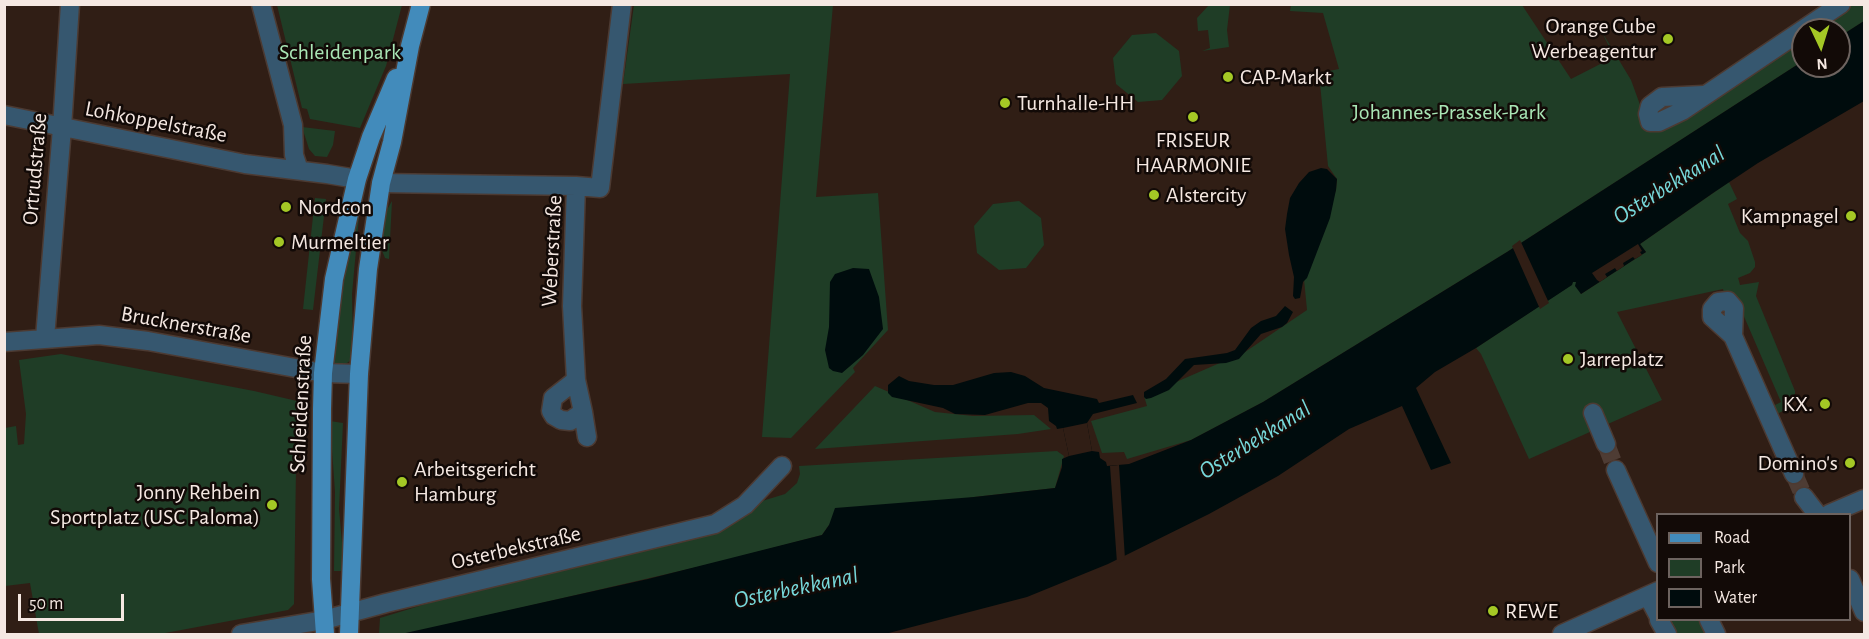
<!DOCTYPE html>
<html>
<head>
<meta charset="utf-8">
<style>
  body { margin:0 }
  #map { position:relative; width:1869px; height:639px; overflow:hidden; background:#301e15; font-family:"Alegreya Sans",sans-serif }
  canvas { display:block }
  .frame { position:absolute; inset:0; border:6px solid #f5e8e2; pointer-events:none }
  .legend { position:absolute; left:1656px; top:513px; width:195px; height:108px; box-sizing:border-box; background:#120a07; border:2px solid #6d635f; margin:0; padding:8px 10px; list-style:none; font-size:18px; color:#f5e8e2 }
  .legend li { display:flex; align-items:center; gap:12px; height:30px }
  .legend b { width:30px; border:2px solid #6d635f }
  .north { position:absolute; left:1791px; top:18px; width:60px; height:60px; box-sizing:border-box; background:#120a07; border:2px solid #6d635f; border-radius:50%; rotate:176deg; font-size:16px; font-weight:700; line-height:24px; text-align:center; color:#f5e8e2 }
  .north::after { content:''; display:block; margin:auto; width:21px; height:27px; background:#a4c825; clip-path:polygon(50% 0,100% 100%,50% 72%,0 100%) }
  .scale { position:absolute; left:18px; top:594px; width:106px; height:27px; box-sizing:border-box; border:3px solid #f5e8e2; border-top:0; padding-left:8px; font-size:18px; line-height:21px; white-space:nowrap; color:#f5e8e2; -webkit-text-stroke:4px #120a07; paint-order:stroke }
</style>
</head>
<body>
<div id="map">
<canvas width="1869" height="639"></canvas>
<div class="frame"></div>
<ul class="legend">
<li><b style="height:8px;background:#428bbb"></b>Road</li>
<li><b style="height:16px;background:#1f3d26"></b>Park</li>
<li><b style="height:16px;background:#000c0d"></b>Water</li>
</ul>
<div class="north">N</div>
<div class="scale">50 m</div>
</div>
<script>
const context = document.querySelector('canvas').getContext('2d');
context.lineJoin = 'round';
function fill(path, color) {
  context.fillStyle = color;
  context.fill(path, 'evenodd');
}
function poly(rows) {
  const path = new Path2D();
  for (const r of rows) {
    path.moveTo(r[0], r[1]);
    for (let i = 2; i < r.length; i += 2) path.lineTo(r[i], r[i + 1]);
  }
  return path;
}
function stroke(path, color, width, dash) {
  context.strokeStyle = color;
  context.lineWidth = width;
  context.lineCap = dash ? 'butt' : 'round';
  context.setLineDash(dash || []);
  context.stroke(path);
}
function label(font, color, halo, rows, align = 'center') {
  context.font = font + ' "Alegreya Sans",sans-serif';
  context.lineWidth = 5;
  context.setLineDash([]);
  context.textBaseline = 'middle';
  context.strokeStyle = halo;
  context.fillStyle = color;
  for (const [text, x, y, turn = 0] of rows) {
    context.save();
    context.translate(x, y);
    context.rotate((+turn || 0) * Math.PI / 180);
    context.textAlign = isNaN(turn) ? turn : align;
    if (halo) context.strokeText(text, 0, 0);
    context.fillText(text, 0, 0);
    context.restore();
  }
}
fill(poly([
  [277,5,402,5,386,66,360,128,310,119,307,109,302,108],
  [634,5,833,5,816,197,878,193,888,330,853,368,855,372,791,438,762,437,790,74,623,84],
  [1209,5,1230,5,1227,30,1229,47,1202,51,1210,48,1208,30,1198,31,1197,18],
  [1291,5,1522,5,1571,79,1614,57,1602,32,1631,80,1643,113,1655,130,1803,35,1803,61,1507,252,1263,402,1191,440,1127,459,1124,452,1102,453,1091,421,1147,406,1144,396,1245,352,1307,310,1304,279,1336,190,1337,179,1328,166,1319,73,1339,69,1323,13,1290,11],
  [1850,5,1864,5,1864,21,1839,37,1839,30,1811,30],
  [1156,33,1179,51,1182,76,1162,100,1138,102,1116,84,1113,58,1132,35],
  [302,127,335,131,333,145,327,157,315,156,309,149],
  [1729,182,1737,199,1728,204,1740,233,1748,241,1755,262,1755,267,1750,273,1738,278,1739,281,1740,285,1759,282,1756,296,1795,391,1795,394,1789,398,1785,410,1775,415,1771,407,1781,402,1736,298,1724,293,1723,289,1617,312,1662,400,1529,459,1481,354,1476,348,1571,285,1573,281,1576,282,1581,294,1635,259,1646,252,1640,244],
  [315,198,326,199,313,310,303,309],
  [392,201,389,259,385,258,381,248,381,231,384,215],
  [1019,201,1041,218,1044,245,1026,268,999,270,977,253,974,226,993,204],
  [360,206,352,294,353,342,351,360,343,366,334,365,332,352,344,267],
  [61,354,254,391,297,401,294,604,288,610,160,634,39,634,30,583,5,586,5,428,16,426,18,445,24,444,26,414,19,360],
  [875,386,935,412,973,416,1034,415,1051,429,1018,434,815,449],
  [330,421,343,423,339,509,343,554,343,571,334,571,335,492],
  [1057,451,1064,456,1055,488,974,497,829,525,822,535,719,562,407,634,379,634,380,618,785,494,797,483,800,474,799,466],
  [1666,620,1701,620,1707,634,1673,634]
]), '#1f3d26');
fill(poly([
  [1864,21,1864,101,1758,163,1713,193,1640,244,1646,252,1635,259,1581,294,1575,286,1576,282,1573,282,1572,285,1476,348,1435,372,1416,388,1451,463,1431,470,1402,406,1349,429,1278,476,1209,514,1108,564,1027,597,885,634,401,634,648,579,822,535,829,525,835,508,974,497,1055,488,1062,467,1062,459,1069,456,1063,428,1057,429,1056,426,1049,421,1048,408,1041,403,1028,403,985,415,955,414,943,408,892,397,888,393,888,385,899,376,909,381,934,385,953,385,994,373,1011,372,1025,376,1044,388,1097,399,1099,403,1133,395,1137,403,1093,414,1087,423,1092,451,1099,452,1100,458,1106,462,1107,466,1129,464,1191,440,1263,402,1507,252,1803,61,1803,66,1839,66,1839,37],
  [1321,168,1327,169,1337,179,1336,190,1330,218,1307,278,1303,282,1300,298,1295,299,1293,296,1294,277,1289,255,1285,229,1287,214,1290,198,1299,183,1309,172],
  [853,268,869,269,879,297,883,329,863,355,842,373,833,371,829,368,825,350,829,327,830,282,835,274],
  [1285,306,1293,312,1287,323,1282,327,1261,334,1239,359,1226,363,1194,365,1169,390,1151,398,1146,399,1144,397,1144,392,1166,379,1185,359,1227,353,1235,350,1251,328,1261,321,1276,316]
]), '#000c0d');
fill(poly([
  [1520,240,1549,303,1540,309,1512,246],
  [1638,244,1642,251,1640,252,1642,255,1635,259,1633,257,1623,263,1624,266,1617,271,1615,268,1605,274,1607,277,1600,282,1597,280,1592,273],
  [1087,423,1092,451,1069,456,1063,428],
  [1119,465,1125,559,1117,563,1110,466]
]), '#301e15');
stroke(poly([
  [1606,444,1616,470],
  [1794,474,1804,497]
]), '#4e3c34', 18, [18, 9]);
const minor = poly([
  [261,4,293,125,294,155,299,170],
  [1703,95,1662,97,1650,106,1648,114,1650,122,1659,122,1682,111,1841,4],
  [4,115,245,164,327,174,357,179],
  [381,183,576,186,600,188,622,4],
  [576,186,572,306,576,380,583,412],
  [1733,336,1734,308,1728,301,1718,302,1712,309,1712,317,1733,336,1794,474],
  [45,338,62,128,70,4],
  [4,342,99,335,148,341,323,373,359,374],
  [576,380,553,398,551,411,554,416,561,420,570,421,583,412,587,437],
  [1593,413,1606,444],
  [1616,470,1658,563],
  [1804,497,1817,514],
  [1829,514,1864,499],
  [1850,579,1864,612],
  [1648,596,1658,615],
  [1659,620,1667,634],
  [1709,620,1716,634],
  [241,634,324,620,386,603,715,524,745,505,782,466],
  [1562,634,1658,591]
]);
const major = poly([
  [325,634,321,579,322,409,323,373,334,279,357,179,371,137,396,78],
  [349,634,359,374,368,269,381,183,392,142,410,46,421,4]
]);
stroke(minor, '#4c3a32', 21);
stroke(major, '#4c3a32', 21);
stroke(minor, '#36576f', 18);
stroke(major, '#428bbb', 18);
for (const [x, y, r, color] of [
  [1668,39,6,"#a4c825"],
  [1228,77,6,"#a4c825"],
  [1005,103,6,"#a4c825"],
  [1193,117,6,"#a4c825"],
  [1154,195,6,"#a4c825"],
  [286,207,6,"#a4c825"],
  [1851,216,6,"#a4c825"],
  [279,242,6,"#a4c825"],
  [1568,359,6,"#a4c825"],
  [1825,404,6,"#a4c825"],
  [1850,463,6,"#a4c825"],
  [402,482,6,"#a4c825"],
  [272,505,6,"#a4c825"],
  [1493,611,6,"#a4c825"]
]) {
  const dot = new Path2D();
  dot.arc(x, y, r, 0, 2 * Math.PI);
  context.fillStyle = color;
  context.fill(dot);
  stroke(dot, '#120a07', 2);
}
label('22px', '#f5e8e2', '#120a07', [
  ["Orange Cube",1656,26,"right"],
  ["Werbeagentur",1656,51,"right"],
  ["CAP-Markt",1240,77],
  ["Turnhalle-HH",1017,103],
  ["FRISEUR",1193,140,"center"],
  ["HAARMONIE",1193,165,"center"],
  ["Alstercity",1166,195],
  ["Nordcon",298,207],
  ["Kampnagel",1839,216,"right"],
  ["Murmeltier",291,242],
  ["Jarreplatz",1580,359],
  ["KX.",1813,404,"right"],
  ["Domino's",1838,463,"right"],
  ["Arbeitsgericht",414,469],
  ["Hamburg",414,494],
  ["Jonny Rehbein",260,492,"right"],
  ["Sportplatz (USC Paloma)",260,517,"right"],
  ["REWE",1505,611]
], 'left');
label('22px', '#a9e6b5', '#120a07', [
  ["Schleidenpark",340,52],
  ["Johannes-Prassek-Park",1449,112]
]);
label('22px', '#f5e8e2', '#120a07', [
  ["Lohkoppelstraße",156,122,11],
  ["Ortrudstraße",35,169,-85],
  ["Weberstraße",552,251,-87],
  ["Brucknerstraße",186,325,10],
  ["Schleidenstraße",301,404,-87],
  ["Osterbekstraße",516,548,-13]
]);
label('italic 24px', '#77d8da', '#120a07', [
  ["Osterbekkanal",1669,185,-32],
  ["Osterbekkanal",1255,440,-32],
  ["Osterbekkanal",796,588,-12]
]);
</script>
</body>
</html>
